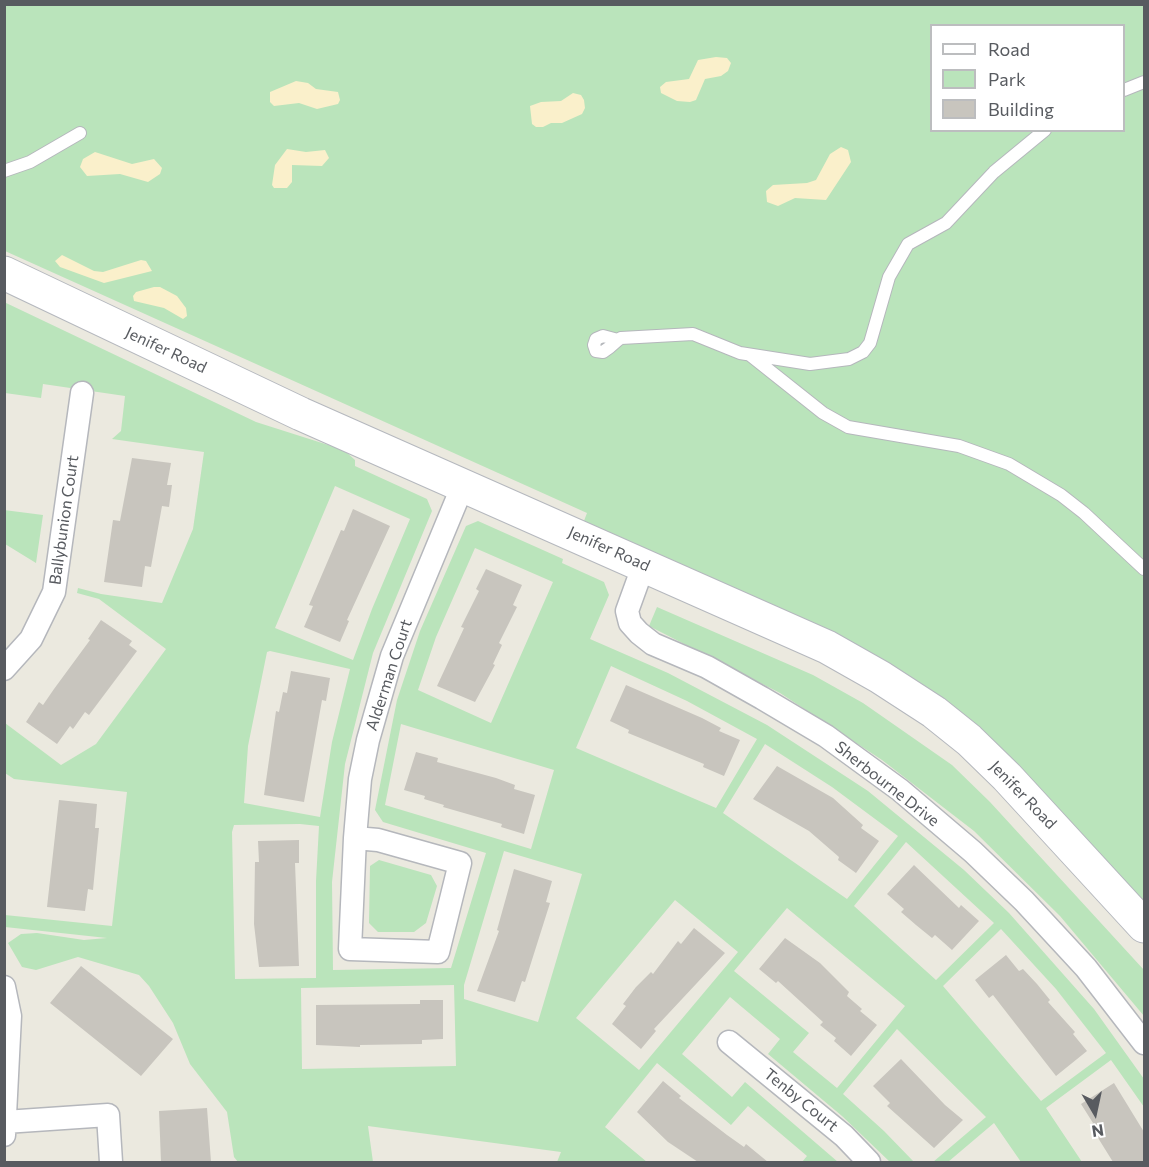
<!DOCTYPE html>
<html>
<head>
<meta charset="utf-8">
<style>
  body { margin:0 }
  #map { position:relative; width:1149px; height:1167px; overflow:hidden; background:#ebe9df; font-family:Commissioner,sans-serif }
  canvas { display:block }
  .frame { position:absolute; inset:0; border:6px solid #585b60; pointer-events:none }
  .legend { position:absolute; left:930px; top:24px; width:195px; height:108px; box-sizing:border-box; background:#fff; border:2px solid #bcbdbf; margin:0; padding:8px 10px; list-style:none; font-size:18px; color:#585b60 }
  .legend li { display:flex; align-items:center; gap:12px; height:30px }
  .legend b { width:30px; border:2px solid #bcbdbf }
  .north { position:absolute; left:1065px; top:1083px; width:60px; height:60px; -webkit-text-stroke:4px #fff; paint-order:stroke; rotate:171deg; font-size:16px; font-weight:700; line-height:24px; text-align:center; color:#585b60 }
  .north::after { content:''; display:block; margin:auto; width:21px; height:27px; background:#585b60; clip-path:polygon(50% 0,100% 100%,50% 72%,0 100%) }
</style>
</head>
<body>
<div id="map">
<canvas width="1149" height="1167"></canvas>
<div class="frame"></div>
<ul class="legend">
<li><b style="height:8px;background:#fff"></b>Road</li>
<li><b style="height:16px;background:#bae4bb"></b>Park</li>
<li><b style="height:16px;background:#c8c5be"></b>Building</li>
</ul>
<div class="north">N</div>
</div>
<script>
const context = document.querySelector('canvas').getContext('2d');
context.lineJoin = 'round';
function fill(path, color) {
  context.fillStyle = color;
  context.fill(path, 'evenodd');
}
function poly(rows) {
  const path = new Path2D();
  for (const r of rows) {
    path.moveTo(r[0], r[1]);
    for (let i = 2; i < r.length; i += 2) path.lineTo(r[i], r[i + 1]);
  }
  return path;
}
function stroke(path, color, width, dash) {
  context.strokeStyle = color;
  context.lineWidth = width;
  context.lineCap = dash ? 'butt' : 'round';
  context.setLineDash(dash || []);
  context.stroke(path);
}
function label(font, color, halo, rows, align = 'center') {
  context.font = font + ' Commissioner,sans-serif';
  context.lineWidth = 4.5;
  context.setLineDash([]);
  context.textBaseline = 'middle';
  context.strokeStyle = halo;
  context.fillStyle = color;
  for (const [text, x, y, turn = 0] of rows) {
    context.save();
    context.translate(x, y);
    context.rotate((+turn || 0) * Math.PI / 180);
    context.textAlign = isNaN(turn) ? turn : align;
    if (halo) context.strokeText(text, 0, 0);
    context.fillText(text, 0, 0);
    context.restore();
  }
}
fill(poly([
  [5,5,1144,5,1144,912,1016,772,582,526,587,513,5,251],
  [932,26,1124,26,1124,130,932,130],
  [4,302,256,422,344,450,355,460,355,466,427,499,432,511,373,653,345,764,332,882,333,970,451,968,486,853,383,822,375,810,397,700,420,631,466,526,478,521,563,559,562,563,604,582,609,595,590,639,668,673,767,725,868,791,964,870,1009,913,1094,1009,1144,1079,1144,1107,1111,1060,1046,1108,1082,1162,1021,1162,994,1123,948,1162,933,1162,986,1117,897,1029,843,1094,884,1131,914,1162,890,1162,842,1116,768,1054,780,1039,730,997,682,1054,732,1097,745,1082,838,1162,802,1162,807,1156,748,1106,731,1125,657,1063,605,1127,647,1162,557,1162,561,1152,368,1126,373,1162,238,1162,234,1157,227,1112,190,1064,173,1023,149,986,139,975,78,957,36,970,22,967,8,943,21,934,37,933,84,940,107,938,5,927,5,915,112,926,127,792,14,779,5,773,5,723,61,765,96,744,166,649,99,599,77,593,78,588,101,594,162,603,193,529,204,452,112,439,121,431,125,396,43,384,41,398,5,393],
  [335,486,410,519,372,609,353,660,275,628],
  [475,548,553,582,491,723,418,690,436,637],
  [270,651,350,669,332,742,320,817,244,803,248,746,267,652],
  [611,666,687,701,757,739,716,808,576,748],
  [401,724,554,770,531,849,385,805],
  [765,744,832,787,898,836,847,899,723,813],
  [300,824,319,826,316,881,316,978,235,979,232,832,234,825],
  [906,842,994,923,936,980,854,906],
  [504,851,582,874,538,1022,464,999,464,985],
  [675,900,738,952,639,1070,576,1018],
  [787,908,905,1006,837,1088,793,1052,809,1033,734,971],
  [1001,929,1056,989,1106,1053,1041,1101,943,986],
  [454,985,456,1066,302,1069,301,988],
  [4,510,43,515,36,563,5,544],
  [657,607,813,675,863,703,952,765,990,802,1144,970,1144,1016,1060,916,974,831,882,760,780,693,649,626],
  [379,860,431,875,437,886,426,923,414,932,378,932,369,923,370,866]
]), '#bae4bb');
fill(poly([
  [716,57,727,58,731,63,728,71,721,76,705,79,696,100,690,102,677,101,661,93,660,87,666,82,689,79,698,60],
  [296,81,308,83,316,89,338,92,340,100,338,104,317,109,299,103,274,106,270,102,270,92],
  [573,93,581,95,584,100,585,108,582,114,562,123,551,123,543,127,536,127,532,124,530,106,541,102,561,101],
  [841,147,848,150,851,162,826,200,795,198,778,206,767,202,766,191,773,185,807,183,816,180,830,154],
  [287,149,306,152,325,150,329,158,322,166,292,165,292,182,287,188,274,188,272,185,275,165],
  [95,152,132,164,154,159,162,168,160,174,148,182,120,174,87,176,80,167,83,159],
  [62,255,94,271,103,272,141,260,146,261,152,271,104,283,60,267,55,261],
  [154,287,160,287,177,296,186,308,187,316,183,319,164,308,134,301,133,296,136,292]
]), '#faf0cb');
fill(poly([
  [132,458,171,463,167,485,172,485,169,507,162,506,151,567,145,566,142,587,104,582,113,520,120,521],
  [353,509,390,526,347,620,349,621,340,642,304,627,313,606,309,605,341,530,344,531],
  [486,569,522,585,513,605,517,607,499,643,502,645,493,664,495,665,475,702,437,686,464,628,461,627,479,591,476,589],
  [101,620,132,641,129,645,137,651,89,715,85,712,73,729,70,726,57,744,26,722,39,702,43,705,54,689,90,640,88,639],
  [291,671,330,678,326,701,322,700,304,802,264,795,276,711,279,712,283,692,287,693],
  [626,685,702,718,721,728,719,731,740,740,724,776,703,767,704,764,628,733,629,730,610,721],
  [416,752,438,758,437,762,496,778,515,785,514,789,535,795,524,834,501,827,502,824,443,807,444,805,424,799,425,796,404,790],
  [777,766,833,798,863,825,861,828,879,841,856,873,838,860,839,857,809,831,753,799],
  [59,800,97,804,95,828,99,828,93,890,88,889,85,911,47,907],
  [299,840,299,863,295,863,299,966,259,967,254,924,255,862,259,862,258,841],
  [914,865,959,908,961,905,979,921,952,950,935,935,932,938,916,925,901,912,904,909,887,894],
  [514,869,552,881,546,902,550,903,525,982,522,981,515,1002,477,991,499,931,497,930],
  [694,928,725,953,654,1029,656,1031,641,1049,612,1024,626,1006,623,1004,636,987,651,972,653,974,678,941,681,944],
  [785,938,820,963,849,992,847,996,862,1009,860,1011,877,1025,851,1056,834,1041,836,1038,820,1025,823,1022,778,981,776,983,759,969],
  [1006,955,1019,971,1023,969,1037,984,1050,1000,1048,1002,1075,1032,1073,1034,1087,1051,1056,1076,993,995,989,998,975,980],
  [81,966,173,1039,141,1076,50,1003],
  [420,1000,443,1000,443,1039,422,1040,422,1044,360,1045,360,1047,316,1045,316,1005,420,1004],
  [901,1059,945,1105,963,1120,934,1148,887,1106,890,1103,873,1086],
  [663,1081,681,1096,679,1098,727,1135,744,1147,746,1144,768,1162,698,1162,668,1142,637,1112],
  [1114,1083,1144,1132,1144,1162,1113,1162,1090,1125,1093,1123,1081,1104],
  [207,1108,211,1162,161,1162,159,1111]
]), '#c8c5be');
const lane = poly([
  [1124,90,1144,82],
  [4,171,30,162,80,133],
  [618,340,603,336,596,339,594,345,596,351,603,352,610,347,618,340,621,338,693,334,740,353,810,364,849,359,863,352,870,343,889,277,908,244,946,223,994,172,1045,130],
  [750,355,823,413,848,427,959,446,1009,464,1061,495,1084,513,1144,569]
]);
const street = poly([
  [644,564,627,611,630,623,639,633,653,644,707,667,762,698,826,736,900,790,973,852,1024,901,1086,968,1144,1043],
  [4,669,31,639,54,592,82,393],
  [355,838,350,949,438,952,460,863,378,840,355,838,360,779,368,740,392,656,463,485],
  [4,987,10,1016,4,1135],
  [729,1042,844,1136,869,1162],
  [5,1122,108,1115,111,1162]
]);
const secondary = poly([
  [4,273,301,414,827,647,880,677,934,712,969,740,1007,777,1144,926]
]);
stroke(lane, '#b5b7bc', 14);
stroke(street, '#b5b7bc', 25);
stroke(secondary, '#b5b8be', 35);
stroke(lane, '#fff', 12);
stroke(street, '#fff', 22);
stroke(secondary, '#fff', 33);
label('16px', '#585b60', '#fff', [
  ["Jenifer Road",166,350,25],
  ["Ballybunion Court",64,520,-82],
  ["Jenifer Road",609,549,24],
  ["Alderman Court",389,675,-72],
  ["Sherbourne Drive",887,784,38],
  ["Jenifer Road",1023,795,46],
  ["Tenby Court",801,1100,39]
]);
</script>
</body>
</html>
